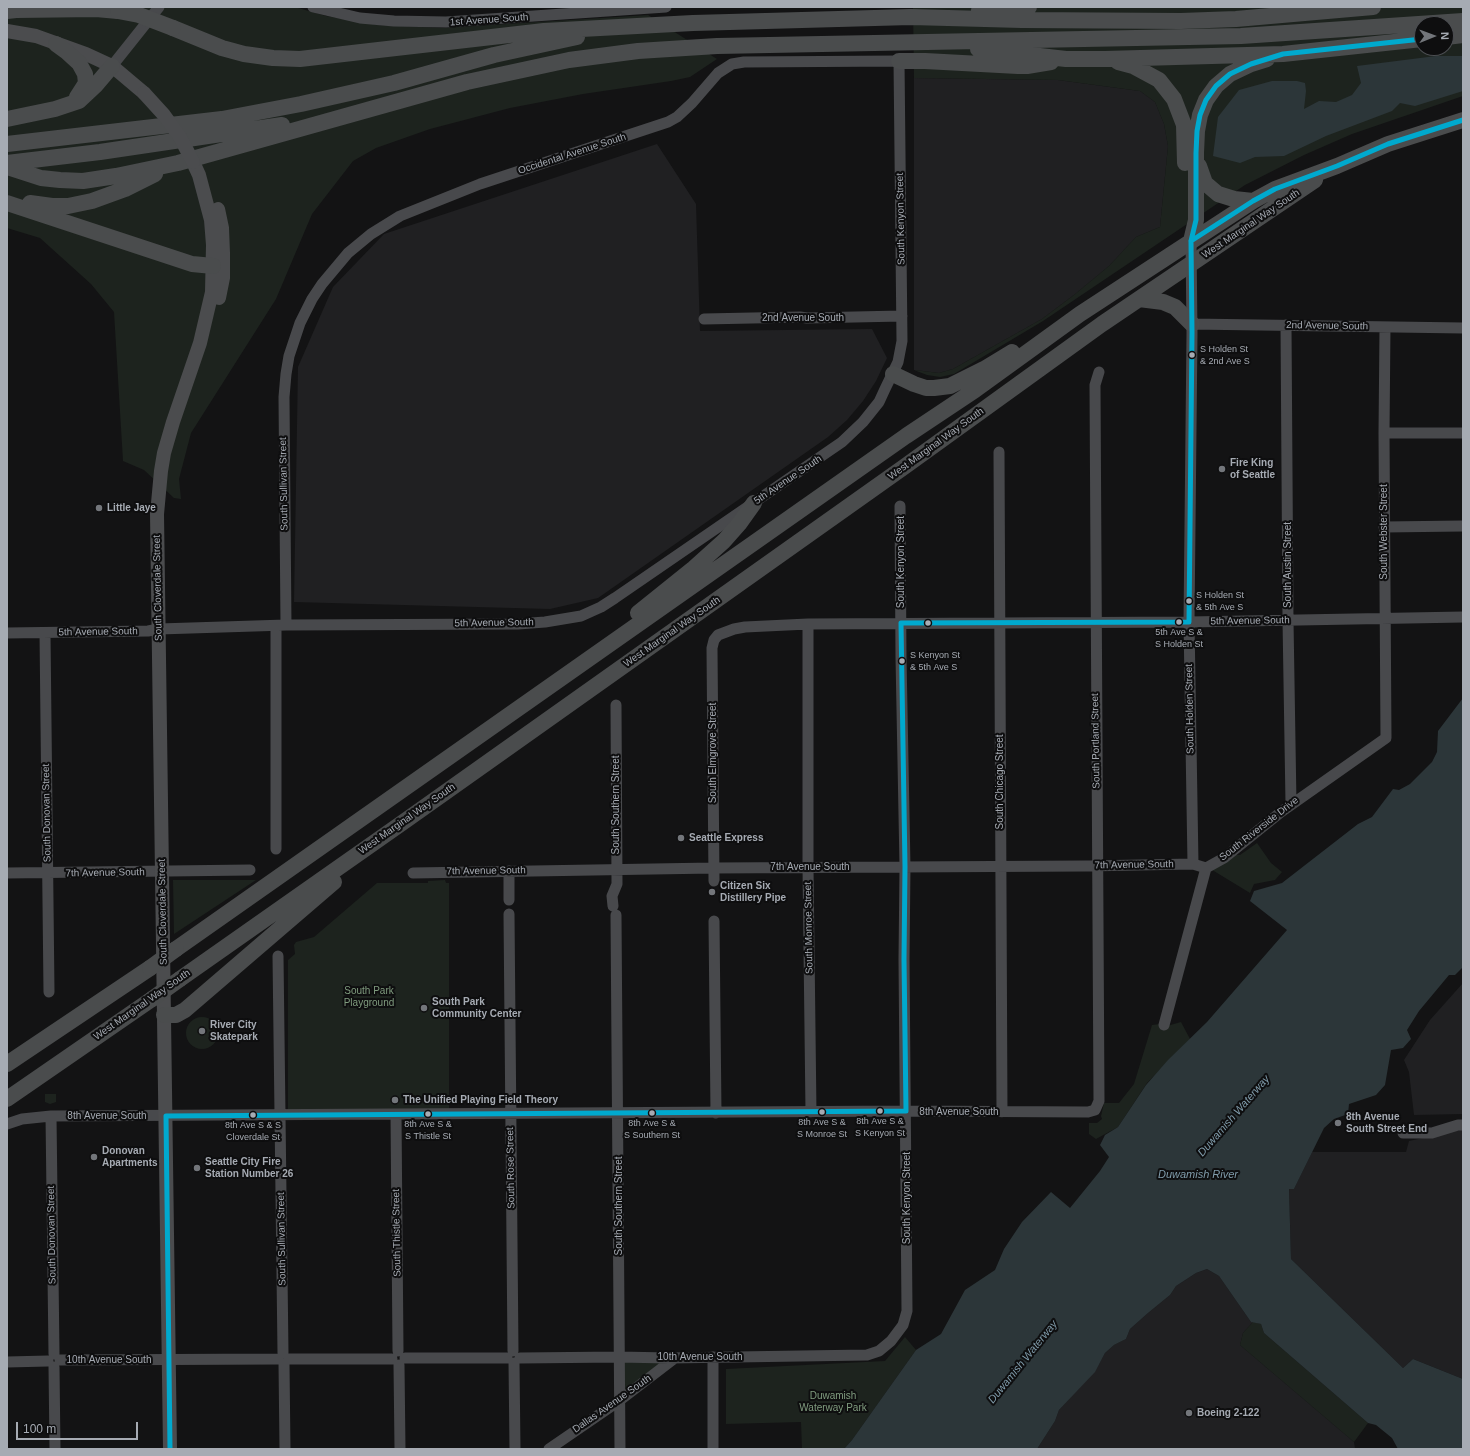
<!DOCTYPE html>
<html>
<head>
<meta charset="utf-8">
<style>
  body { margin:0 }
  #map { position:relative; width:1470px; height:1456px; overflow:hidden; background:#131314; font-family:Arial,sans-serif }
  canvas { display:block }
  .frame { position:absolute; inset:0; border:8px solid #a6abb3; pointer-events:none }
  .north { position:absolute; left:1414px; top:16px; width:40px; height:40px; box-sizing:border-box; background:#0e0e0f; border:1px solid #4b4d51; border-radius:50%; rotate:89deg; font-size:11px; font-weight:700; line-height:16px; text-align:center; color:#a6abb3 }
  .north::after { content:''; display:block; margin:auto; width:14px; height:18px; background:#73767b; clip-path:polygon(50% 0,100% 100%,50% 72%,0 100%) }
  .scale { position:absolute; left:16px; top:1422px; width:122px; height:18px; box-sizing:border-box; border:2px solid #a6abb3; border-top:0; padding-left:5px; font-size:12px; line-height:14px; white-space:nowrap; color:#a6abb3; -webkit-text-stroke:3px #0e0e0f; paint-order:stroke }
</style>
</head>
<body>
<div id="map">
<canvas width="1470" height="1456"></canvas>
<div class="frame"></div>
<div class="north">N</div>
<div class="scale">100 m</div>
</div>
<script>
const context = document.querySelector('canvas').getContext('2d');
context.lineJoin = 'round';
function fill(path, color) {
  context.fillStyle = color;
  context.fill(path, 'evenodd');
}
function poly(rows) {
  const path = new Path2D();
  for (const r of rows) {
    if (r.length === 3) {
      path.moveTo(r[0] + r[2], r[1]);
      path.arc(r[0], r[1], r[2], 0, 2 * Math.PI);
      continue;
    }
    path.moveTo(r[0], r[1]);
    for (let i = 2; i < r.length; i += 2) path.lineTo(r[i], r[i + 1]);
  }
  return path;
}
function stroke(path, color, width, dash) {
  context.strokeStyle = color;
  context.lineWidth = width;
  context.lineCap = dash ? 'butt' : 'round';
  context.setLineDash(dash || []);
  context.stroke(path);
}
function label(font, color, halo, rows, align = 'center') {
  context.font = font + ' Arial,sans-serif';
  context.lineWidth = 4;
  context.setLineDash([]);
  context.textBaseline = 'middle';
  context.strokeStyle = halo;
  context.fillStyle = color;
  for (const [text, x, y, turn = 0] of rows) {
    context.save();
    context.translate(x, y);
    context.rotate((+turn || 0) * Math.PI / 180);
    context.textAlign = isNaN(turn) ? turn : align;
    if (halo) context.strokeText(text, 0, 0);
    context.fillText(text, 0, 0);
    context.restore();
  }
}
fill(poly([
  [914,78,1058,80,1140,91,1155,102,1164,124,1168,146,1160,227,1136,237,1109,266,1074,295,1042,319,953,369,939,373,914,370],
  [657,144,696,204,700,331,872,329,887,358,876,381,863,401,847,420,828,437,598,598,550,609,294,602,298,367,333,287,384,234],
  [1463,983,1463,1114,1414,1115,1409,1072,1404,1060,1430,1020],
  [1459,1130,1463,1130,1463,1379,1413,1359,1403,1368,1291,1259,1289,1189,1294,1189,1312,1152,1406,1152,1409,1141],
  [1207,1269,1219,1276,1251,1322,1253,1322,1243,1333,1240,1345,1354,1442,1355,1449,1037,1449,1055,1421,1059,1410,1095,1371,1105,1353,1114,1345,1126,1339,1130,1329,1148,1313,1170,1295,1176,1286,1196,1273]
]), '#202022');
fill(poly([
  [7,7,295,7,326,16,379,25,443,28,648,15,717,59,690,77,671,81,583,94,510,108,430,129,376,148,353,161,312,214,276,299,191,433,179,479,181,499,174,498,144,470,123,461,114,312,91,284,40,238,7,228],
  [913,7,1463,7,1463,96,1352,134,1304,155,1245,185,1043,321,954,374,940,377,927,375,914,370,939,373,953,369,1042,319,1074,295,1109,266,1136,237,1160,227,1168,146,1164,124,1155,102,1140,91,1058,80,914,78],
  [1422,24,1446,24,1446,48,1422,48],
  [1257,843,1271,863,1282,872,1275,880,1254,884,1250,893,1209,868,1231,855,1240,855],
  [173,880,256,880,174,934],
  [445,880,446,883,449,883,449,1110,288,1110,288,960,295,954,294,945,296,942,314,937,377,883,428,883,428,881],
  [202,1033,16],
  [1181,1022,1190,1039,1147,1083,1118,1127,1096,1139,1089,1134,1089,1123,1097,1123,1102,1119,1101,1116,1104,1103,1119,1103,1134,1084,1152,1025,1160,1024,1167,1026],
  [45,1094,56,1094,56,1102,50,1104,45,1102],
  [1253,1322,1261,1324,1264,1333,1368,1423,1354,1442,1240,1345,1243,1333],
  [905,1337,916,1350,852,1440,844,1449,802,1449,801,1422,726,1424,726,1369,885,1361],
  [619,1357,669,1358,619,1401]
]), '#1d231e');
fill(poly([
  [1436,56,1463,56,1463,91,1415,106,1400,103,1392,111,1326,136,1284,156,1255,157,1240,163,1213,156,1218,117,1239,90,1272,81,1297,81,1305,83,1306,91,1304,109,1319,101,1336,102,1352,95,1361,83,1357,66],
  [1463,698,1463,967,1455,975,1449,975,1419,1011,1407,1030,1411,1039,1403,1048,1391,1050,1385,1085,1376,1095,1349,1104,1348,1114,1334,1119,1324,1128,1294,1189,1289,1189,1291,1259,1403,1368,1413,1359,1463,1379,1463,1449,1398,1449,1392,1438,1376,1425,1368,1423,1264,1333,1261,1324,1251,1322,1219,1276,1207,1269,1196,1273,1176,1286,1170,1295,1148,1313,1130,1329,1126,1339,1114,1345,1105,1353,1095,1372,1059,1410,1055,1421,1037,1449,844,1449,852,1440,916,1350,941,1334,965,1290,995,1270,1004,1249,1022,1222,1051,1192,1070,1208,1100,1171,1109,1157,1100,1145,1105,1135,1118,1127,1146,1085,1168,1060,1207,1022,1287,930,1250,901,1254,891,1282,883,1358,824,1372,817,1393,789,1399,790,1410,784,1432,762,1437,752,1438,731]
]), '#2c3639');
stroke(poly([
  [313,7,360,18,394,21,446,22,666,7],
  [112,66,159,7],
  [1191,241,1192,333,1189,622,1193,864],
  [704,319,800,317,807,318,902,316],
  [1192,324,1463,328],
  [1286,325,1288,620,1291,804],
  [1384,433,1463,433],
  [999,452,1002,1112],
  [1384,527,1463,526],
  [808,624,808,867,811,1112],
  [276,626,276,849],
  [7,633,148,631,159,629,286,625,518,624,545,622,581,616,601,607,615,598,842,442,863,422,879,402,885,389,898,362,902,341,899,61,744,62,732,64,718,73,692,103,677,117,668,122,480,184,400,216,371,234,348,253,322,284,312,299,300,323,289,356,286,374,284,397,286,625],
  [45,633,49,992],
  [509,871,509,900],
  [7,873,250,870],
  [413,873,713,868,1086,866,1193,864,1206,868],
  [714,881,712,648,714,640,718,635,734,629,745,627,808,624,1189,622,1463,617],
  [613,906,612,896,617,884,616,705],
  [509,914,513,1351],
  [616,915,620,1449],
  [714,921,716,1113],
  [278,956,283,1353],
  [1164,1025,1206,868,1224,858,1281,812,1386,738,1384,433,1385,327],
  [396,1114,398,1351],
  [51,1116,54,1354],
  [7,1124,22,1119,51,1116,906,1111,1088,1112,1095,1110,1099,1101,1095,385,1099,372],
  [1403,1133,1432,1133,1458,1125,1463,1125],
  [713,1357,713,1449],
  [405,1358,507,1358],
  [520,1358,619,1357,669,1358,867,1355,879,1351,891,1341,903,1325,907,1311,904,959,905,867,901,657,900,506],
  [289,1359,392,1359],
  [60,1360,278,1359],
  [7,1362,48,1361],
  [514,1363,515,1449],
  [284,1364,285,1449],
  [399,1365,400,1449],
  [54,1367,55,1449],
  [549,1449,619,1401,675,1358]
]), '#48494c', 11);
stroke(poly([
  [7,31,36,36,86,54,112,66,144,93],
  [218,209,222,228,223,253,223,278,219,298],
  [170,1449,157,514,161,471,164,453,173,422,200,343,212,292,213,245,211,220,199,175,193,162]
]), '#4b4c4e', 14);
stroke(poly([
  [979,10,1029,7],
  [7,11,16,10,96,9,118,11],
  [173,28,222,48,244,54,273,58,300,59,544,31,693,23,911,17,1022,20,1181,21,1236,19,1373,7],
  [1446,37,1463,35],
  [56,44,67,52,79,63,85,74,86,83,77,97],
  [978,49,1066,59,1105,59,1283,54,1422,39],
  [899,61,925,61,1018,66,1027,66,1051,62],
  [1118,62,1133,66,1159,80,1174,99,1184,125,1185,163],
  [7,119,55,109,79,101,95,86,112,66],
  [7,144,222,119,264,111,301,104,394,83,494,55,577,37],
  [7,163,100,152,282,125],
  [1199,166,1205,183,1218,194,1234,199,1253,201],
  [7,167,41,178,60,180,83,181,116,176,178,163,467,82,569,60,638,51,717,46,1241,36,1463,21],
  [7,203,192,264,213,266],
  [30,203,52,206,68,206,92,201,125,189,155,174],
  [1191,241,1196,220,1196,153,1197,131,1200,115,1206,100,1216,86,1230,74,1251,64,1267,59],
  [1139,299,1163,302,1175,307,1192,324],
  [893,374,914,384,926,388,934,388,950,386,984,369,1012,352],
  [638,613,694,568,724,541,739,524,754,503],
  [176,949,906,436,975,390,1080,314,1253,201,1275,189,1337,166,1388,144,1463,120],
  [180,979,402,823,904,467,1102,324,1315,180],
  [164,1015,176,1015,185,1010,334,882],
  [7,1064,150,968],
  [7,1099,152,999]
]), '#4a4c4d', 16);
stroke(poly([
  [144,93,164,115,180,137,193,162]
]), '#4b4c4e', 14);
stroke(poly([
  [118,11,139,15,173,28],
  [150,968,176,949],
  [152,999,180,979]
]), '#4a4c4d', 16);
stroke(poly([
  [1191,241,1253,201,1275,189,1337,166,1388,144,1463,120],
  [1189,622,1192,333,1191,241,1196,220,1196,153,1197,131,1200,115,1206,100,1216,86,1230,74,1251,64,1283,54,1422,39],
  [901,623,905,867,904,959,906,1111],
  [901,623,1189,622],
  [166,1116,906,1111],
  [166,1116,170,1449]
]), '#00a9ce', 5);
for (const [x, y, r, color] of [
  [1192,355,3.5,"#a6abb3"],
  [1222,469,4,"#73767b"],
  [99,508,4,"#73767b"],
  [1189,601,3.5,"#a6abb3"],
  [1179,622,3.5,"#a6abb3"],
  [928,623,3.5,"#a6abb3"],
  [902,661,3.5,"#a6abb3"],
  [681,838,4,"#73767b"],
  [712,892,4,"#73767b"],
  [424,1008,4,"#73767b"],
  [202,1031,4,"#73767b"],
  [395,1100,4,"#73767b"],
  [880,1111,3.5,"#a6abb3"],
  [822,1112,3.5,"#a6abb3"],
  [652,1113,3.5,"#a6abb3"],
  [428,1114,3.5,"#a6abb3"],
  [253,1115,3.5,"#a6abb3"],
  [1338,1123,4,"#73767b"],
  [94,1157,4,"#73767b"],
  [197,1168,4,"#73767b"],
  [1189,1413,4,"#73767b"]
]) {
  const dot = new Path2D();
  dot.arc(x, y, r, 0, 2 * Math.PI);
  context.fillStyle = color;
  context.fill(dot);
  stroke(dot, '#0e0e0f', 1.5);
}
label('9px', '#a6abb3', '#0e0e0f', [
  ["S Holden St",1200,350,"left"],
  ["& 2nd Ave S",1200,362,"left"],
  ["S Holden St",1196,596,"left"],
  ["& 5th Ave S",1196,608,"left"],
  ["5th Ave S &",1179,633],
  ["S Holden St",1179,645],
  ["S Kenyon St",910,656,"left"],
  ["& 5th Ave S",910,668,"left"],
  ["8th Ave S &",880,1122],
  ["S Kenyon St",880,1134],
  ["8th Ave S &",822,1123],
  ["S Monroe St",822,1135],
  ["8th Ave S &",652,1124],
  ["S Southern St",652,1136],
  ["8th Ave S &",428,1125],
  ["S Thistle St",428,1137],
  ["8th Ave S & S",253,1126],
  ["Cloverdale St",253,1138]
]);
label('10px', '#a6abb3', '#0e0e0f', [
  ["1st Avenue South",489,20,-4],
  ["Occidental Avenue South",572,154,-18],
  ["South Kenyon Street",901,219,-91],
  ["West Marginal Way South",1251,224,-34],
  ["2nd Avenue South",803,318],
  ["2nd Avenue South",1327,326,1],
  ["West Marginal Way South",936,444,-36],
  ["5th Avenue South",788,480,-34],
  ["South Sullivan Street",284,484,-91],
  ["South Webster Street",1384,532,-90],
  ["South Kenyon Street",901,562,-90],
  ["South Austin Street",1288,565,-90],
  ["South Cloverdale Street",158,588,-91],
  ["5th Avenue South",1250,621,-1],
  ["5th Avenue South",494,623,-1],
  ["5th Avenue South",98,632,-1],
  ["West Marginal Way South",672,632,-35],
  ["South Holden Street",1190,709,-91],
  ["South Portland Street",1096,741,-91],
  ["South Elmgrove Street",713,753,-90],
  ["South Chicago Street",1000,782,-90],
  ["South Southern Street",616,805,-90],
  ["South Donovan Street",47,813,-91],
  ["West Marginal Way South",407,819,-35],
  ["South Riverside Drive",1259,829,-38],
  ["7th Avenue South",1134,865,-1],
  ["7th Avenue South",810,867],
  ["7th Avenue South",486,871,-1],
  ["7th Avenue South",105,873,-1],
  ["South Cloverdale Street",163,912,-91],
  ["South Monroe Street",809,928,-91],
  ["West Marginal Way South",142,1005,-35],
  ["8th Avenue South",959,1112],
  ["8th Avenue South",107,1116],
  ["South Rose Street",511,1168,-91],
  ["South Kenyon Street",907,1198,-90],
  ["South Southern Street",619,1206,-90],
  ["South Thistle Street",397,1233,-91],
  ["South Donovan Street",52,1235,-91],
  ["South Sullivan Street",282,1239,-91],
  ["10th Avenue South",700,1357],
  ["10th Avenue South",109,1360],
  ["Dallas Avenue South",612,1404,-35]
]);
label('bold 10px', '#a6abb3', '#0e0e0f', [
  ["Fire King",1230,463],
  ["of Seattle",1230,475],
  ["Little Jaye",107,508],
  ["Seattle Express",689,838],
  ["Citizen Six",720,886],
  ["Distillery Pipe",720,898],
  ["South Park",432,1002],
  ["Community Center",432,1014],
  ["River City",210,1025],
  ["Skatepark",210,1037],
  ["The Unified Playing Field Theory",403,1100],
  ["8th Avenue",1346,1117],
  ["South Street End",1346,1129],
  ["Donovan",102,1151],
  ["Apartments",102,1163],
  ["Seattle City Fire",205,1162],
  ["Station Number 26",205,1174],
  ["Boeing 2-122",1197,1413]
], 'left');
label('10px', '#809c7f', '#0e0e0f', [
  ["South Park",369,991],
  ["Playground",369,1003],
  ["Duwamish",833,1396],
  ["Waterway Park",833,1408]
]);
label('italic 11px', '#809cab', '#0e0e0f', [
  ["Duwamish Waterway",1234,1116,-49],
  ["Duwamish River",1198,1175],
  ["Duwamish Waterway",1023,1362,-51]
]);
</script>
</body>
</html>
